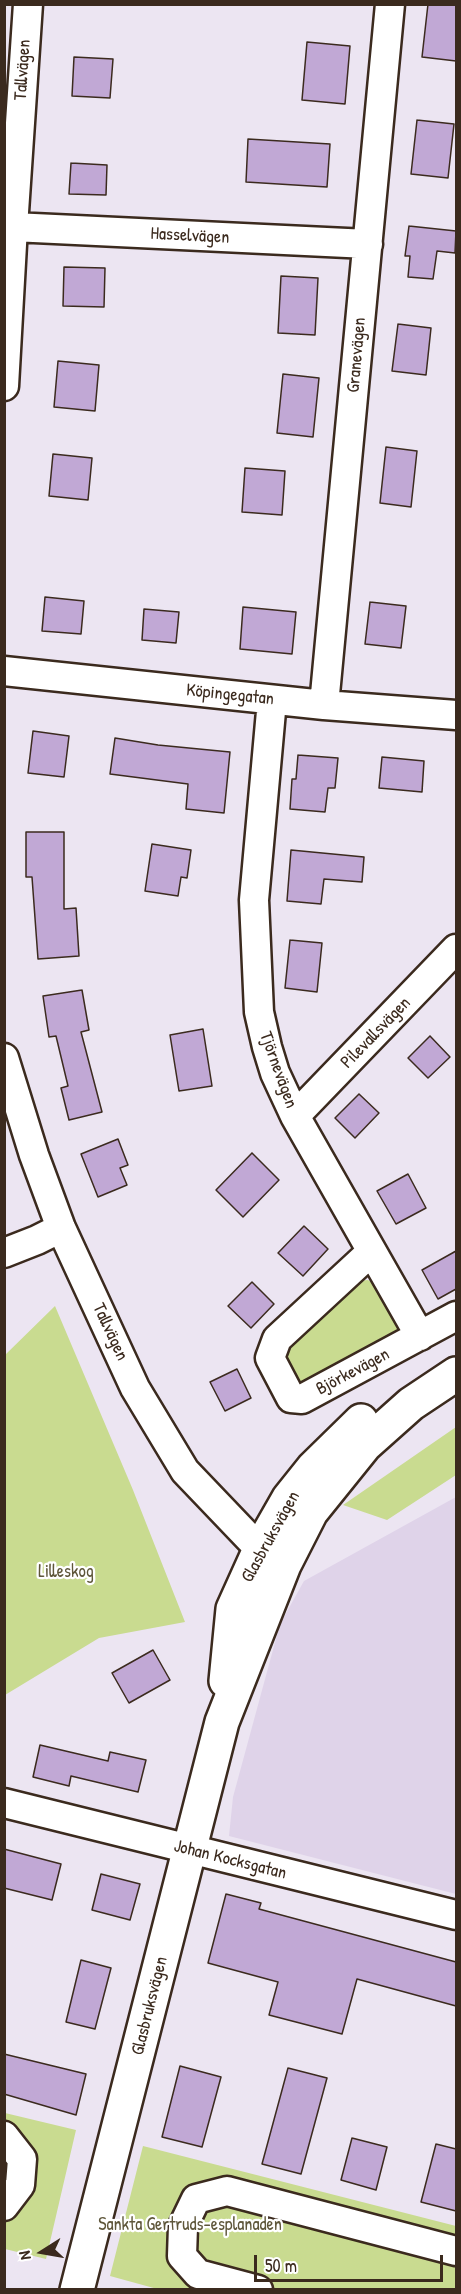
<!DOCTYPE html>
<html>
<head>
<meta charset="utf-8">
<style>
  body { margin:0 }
  #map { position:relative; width:461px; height:2294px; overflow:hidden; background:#ece5f2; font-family:"Patrick Hand",sans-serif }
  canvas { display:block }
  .frame { position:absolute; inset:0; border:6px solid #3b2a1e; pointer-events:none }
  .north { position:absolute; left:12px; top:2222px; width:60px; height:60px; -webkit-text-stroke:4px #fff; paint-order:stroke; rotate:259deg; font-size:16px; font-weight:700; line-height:24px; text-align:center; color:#3b2a1e }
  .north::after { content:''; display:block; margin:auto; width:21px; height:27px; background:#3b2a1e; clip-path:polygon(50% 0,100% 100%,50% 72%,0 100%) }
  .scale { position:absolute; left:254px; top:2255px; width:189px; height:27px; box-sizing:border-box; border:3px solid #3b2a1e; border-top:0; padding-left:8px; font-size:18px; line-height:21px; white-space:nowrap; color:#3b2a1e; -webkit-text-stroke:4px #fff; paint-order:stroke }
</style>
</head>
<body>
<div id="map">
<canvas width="461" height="2294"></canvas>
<div class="frame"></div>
<div class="north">N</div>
<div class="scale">50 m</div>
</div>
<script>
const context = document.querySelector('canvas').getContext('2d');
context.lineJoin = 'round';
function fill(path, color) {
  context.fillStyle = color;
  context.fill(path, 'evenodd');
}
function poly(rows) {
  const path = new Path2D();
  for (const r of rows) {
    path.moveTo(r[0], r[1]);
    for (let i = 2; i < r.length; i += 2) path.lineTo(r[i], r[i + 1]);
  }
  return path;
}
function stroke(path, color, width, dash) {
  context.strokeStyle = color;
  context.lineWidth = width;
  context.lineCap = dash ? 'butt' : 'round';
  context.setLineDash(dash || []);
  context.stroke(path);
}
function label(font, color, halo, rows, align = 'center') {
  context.font = font + ' "Patrick Hand",sans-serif';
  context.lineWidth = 4.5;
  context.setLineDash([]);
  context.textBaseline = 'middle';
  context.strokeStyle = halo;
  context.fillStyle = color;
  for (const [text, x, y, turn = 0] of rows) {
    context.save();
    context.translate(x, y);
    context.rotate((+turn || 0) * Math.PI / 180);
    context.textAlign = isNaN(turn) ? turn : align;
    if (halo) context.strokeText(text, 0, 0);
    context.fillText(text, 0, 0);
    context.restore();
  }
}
fill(poly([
  [456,1497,456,1894,229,1836,233,1797,280,1624,304,1581]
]), '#dfd3e9');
fill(poly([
  [368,1280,382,1289,398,1317,401,1332,308,1386,297,1385,282,1349,356,1281],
  [55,1306,133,1490,185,1622,99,1638,5,1695,5,1355],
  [456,1427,456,1475,387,1520,343,1505],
  [5,2113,76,2130,46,2259,5,2249],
  [143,2146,456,2226,456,2289,161,2290,110,2276]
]), '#c9db90');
const building = poly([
  [428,4,456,4,456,61,422,57,428,4],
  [307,42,350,46,345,104,302,100,307,42],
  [74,57,113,59,110,98,72,96,74,57],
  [417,120,454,124,448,178,411,174,417,120],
  [248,139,330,144,327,187,246,182,248,139],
  [71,163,107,165,106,195,69,194,71,163],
  [409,226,456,231,455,253,437,251,433,279,408,277,410,256,405,256,409,226],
  [64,267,105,268,104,307,63,306,64,267],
  [281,276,318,278,315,335,278,333,281,276],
  [398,324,431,328,426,375,392,371,398,324],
  [58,361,99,365,95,411,54,407,58,361],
  [283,374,319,378,313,437,277,433,283,374],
  [386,447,417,451,411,507,380,503,386,447],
  [53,454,92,458,88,500,49,496,53,454],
  [245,468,285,471,282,515,242,512,245,468],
  [45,597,84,601,81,634,42,631,45,597],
  [370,602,406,606,401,648,365,644,370,602],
  [243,607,296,612,292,654,240,649,243,607],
  [144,609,179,612,176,643,142,640,144,609],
  [33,731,69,736,64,777,28,773,33,731],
  [115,738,158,745,230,752,224,813,186,809,188,784,110,774,115,738],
  [298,755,338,758,335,788,328,788,325,812,290,809,292,779,296,779,298,755],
  [382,757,424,761,422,792,379,788,382,757],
  [26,832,64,832,64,909,76,908,79,956,38,959,32,877,26,877,26,832],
  [152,844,191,850,187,878,181,877,178,896,145,891,152,844],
  [291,850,364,857,362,882,324,879,321,904,287,901,291,850],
  [290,940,322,943,317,992,285,988,290,940],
  [82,990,89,1030,81,1032,102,1112,69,1120,61,1088,68,1086,56,1036,49,1037,43,996,82,990],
  [203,1029,212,1086,179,1091,170,1035,203,1029],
  [430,1036,450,1057,428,1078,408,1058,430,1036],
  [359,1094,379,1113,355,1138,335,1118,359,1094],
  [118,1139,128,1165,120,1168,127,1185,98,1197,81,1154,118,1139],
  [252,1153,279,1180,243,1217,216,1190,252,1153],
  [408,1174,426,1208,396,1224,377,1191,408,1174],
  [304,1226,328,1249,303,1276,278,1253,304,1226],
  [456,1251,456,1289,438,1299,422,1270,456,1251],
  [252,1282,274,1304,251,1328,228,1306,252,1282],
  [237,1369,251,1398,225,1411,210,1382,237,1369],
  [153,1650,170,1680,129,1703,112,1673,153,1650],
  [40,1745,108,1761,110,1752,146,1760,138,1792,71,1776,69,1786,33,1777,40,1745],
  [4,1849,61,1864,52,1900,4,1888,4,1849],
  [101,1874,140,1884,130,1920,92,1910,101,1874],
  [226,1894,261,1903,259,1909,456,1962,456,2006,357,1979,342,2034,269,2015,278,1982,208,1963,226,1894],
  [81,1960,111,1968,95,2029,66,2022,81,1960],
  [4,2054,86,2074,76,2115,4,2094,4,2054],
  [180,2066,221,2077,202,2147,162,2137,180,2066],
  [288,2068,327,2078,301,2174,262,2164,288,2068],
  [352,2138,387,2147,376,2190,341,2180,352,2138],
  [436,2144,456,2149,456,2211,421,2202,436,2144]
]);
fill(building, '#c1a8d5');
stroke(building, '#3b2a1e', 1.5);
const minor = poly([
  [13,227,368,244],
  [4,386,13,227,28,4],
  [4,671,324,705,456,715],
  [272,700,254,900,259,1012,267,1047,275,1073,295,1116,420,1336],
  [324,705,390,4],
  [4,1058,34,1155,61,1228,135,1388,185,1471,250,1539,279,1561],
  [295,1116,456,949],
  [371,1252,277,1339,270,1358,291,1398,302,1399,456,1316],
  [4,1253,37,1240,61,1228],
  [4,1803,456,1915],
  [4,2136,22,2159,20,2185,4,2206],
  [258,2290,198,2274,182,2256,183,2226,196,2199,227,2191,456,2251]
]);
const major = poly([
  [226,1681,233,1609,261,1547,289,1498,313,1468,361,1421],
  [77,2290,222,1722,284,1565,311,1512,365,1445,411,1404,456,1374]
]);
stroke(minor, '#3b2a1e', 33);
stroke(major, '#3b2a1e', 38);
stroke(minor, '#fff', 28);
stroke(major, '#fff', 33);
label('18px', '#3b2a1e', '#fff', [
  ["Tallvägen",23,70,-86],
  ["Hasselvägen",190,236,3],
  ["Granevägen",357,355,-85],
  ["Köpingegatan",230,695,6],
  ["Pilevallsvägen",376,1033,-46],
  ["Tjörnevägen",278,1070,70],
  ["Tallvägen",110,1332,65],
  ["Björkevägen",353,1372,-28],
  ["Glasbruksvägen",271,1537,-61],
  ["Johan Kocksgatan",230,1860,14],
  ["Glasbruksvägen",150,2006,-76]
]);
label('18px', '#5e563a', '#fff', [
  ["Lilleskog",66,1572],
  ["Sankta Gertruds-esplanaden",190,2225]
]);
</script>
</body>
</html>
